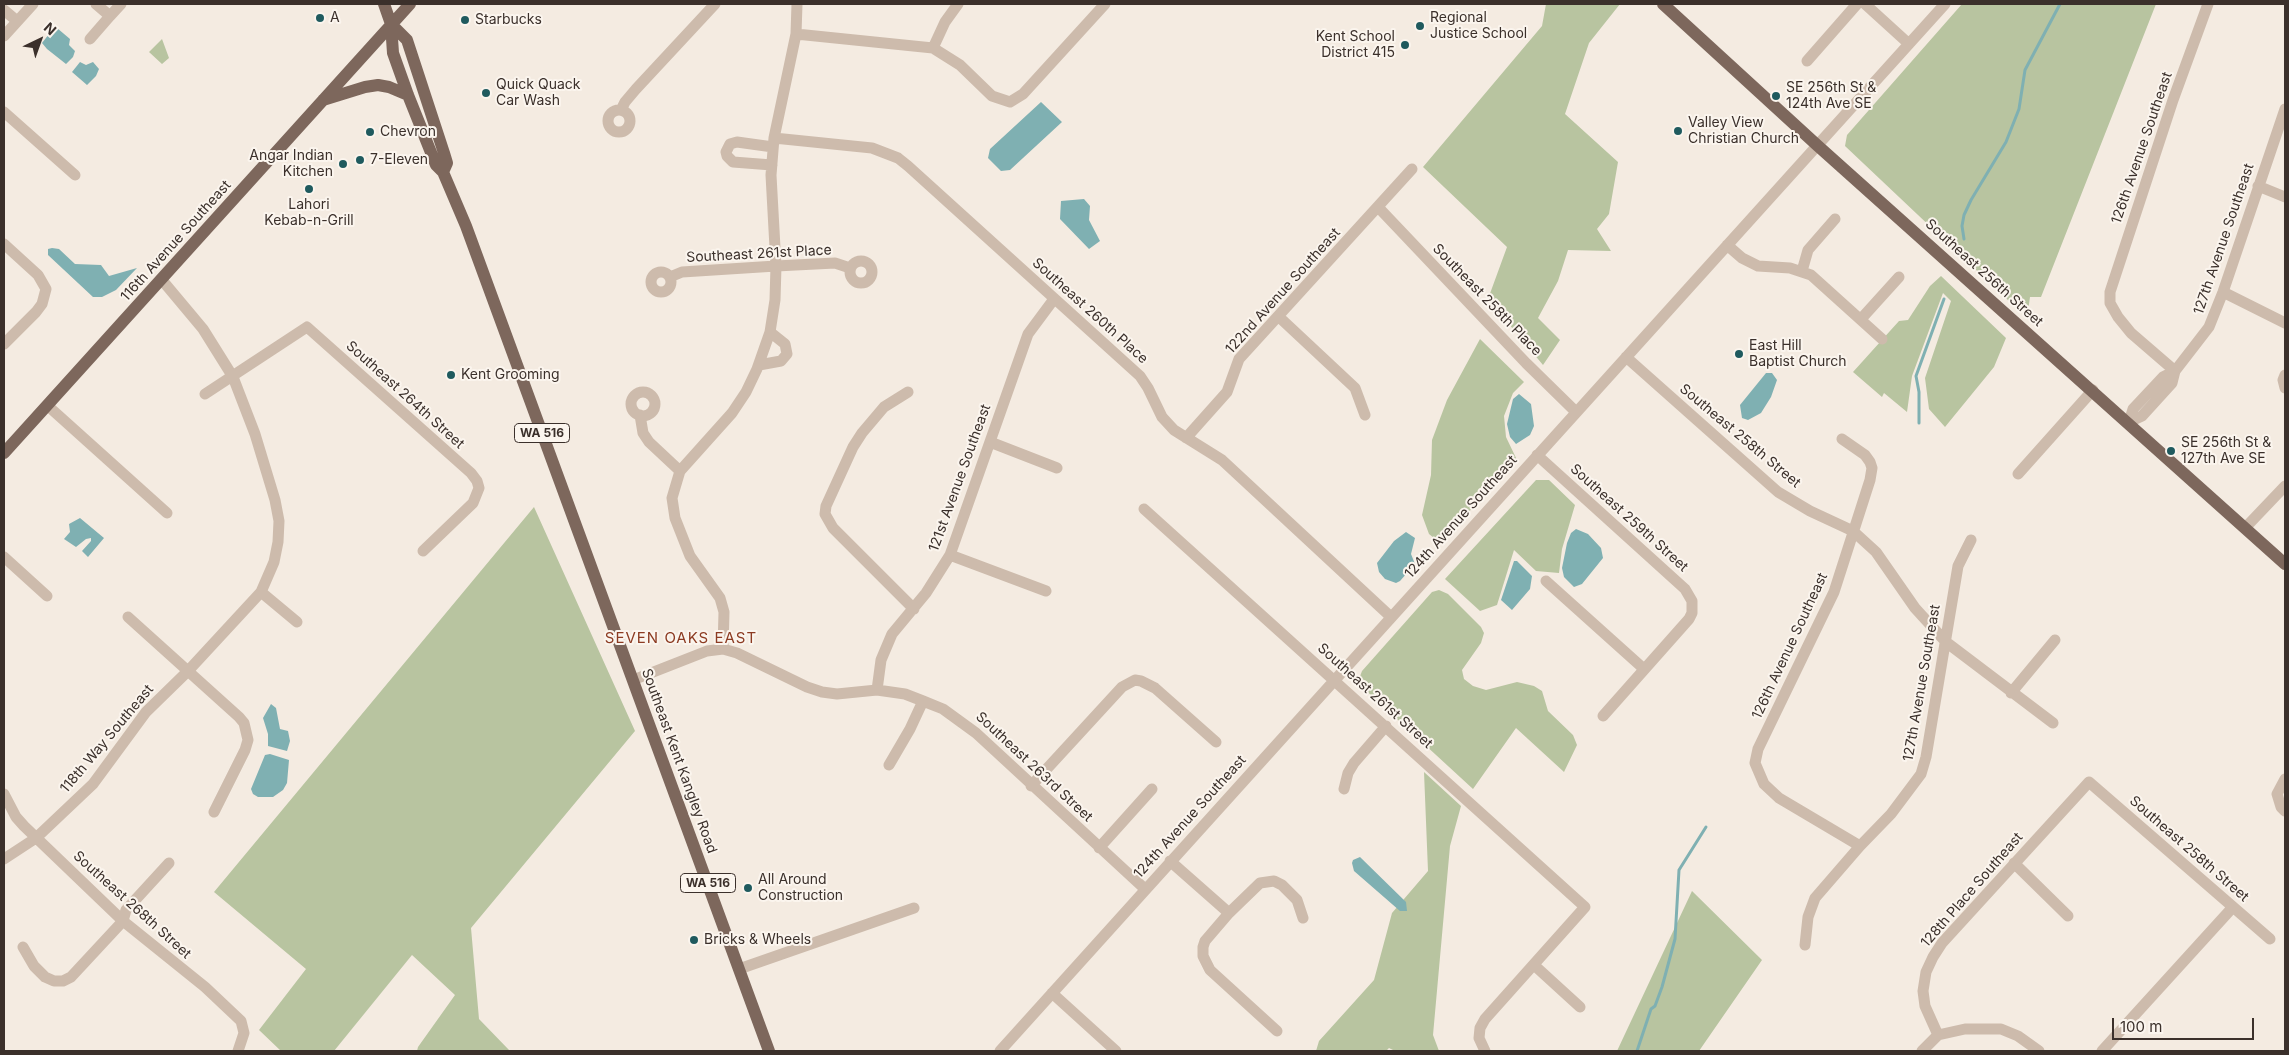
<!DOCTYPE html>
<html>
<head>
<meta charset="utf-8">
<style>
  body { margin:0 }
  #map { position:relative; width:2289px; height:1055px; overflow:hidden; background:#f4ebe1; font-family:Inter,sans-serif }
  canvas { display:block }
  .frame { position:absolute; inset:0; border:5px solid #3b302b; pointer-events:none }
  .north { position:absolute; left:15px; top:15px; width:50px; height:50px; -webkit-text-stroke:4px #fbf5ee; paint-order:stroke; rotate:42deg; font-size:14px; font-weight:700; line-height:20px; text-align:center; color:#3b302b }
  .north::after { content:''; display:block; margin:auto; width:18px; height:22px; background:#3b302b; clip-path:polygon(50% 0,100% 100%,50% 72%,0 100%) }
  .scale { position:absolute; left:2112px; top:1018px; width:142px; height:22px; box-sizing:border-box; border:2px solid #3b302b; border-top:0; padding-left:6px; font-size:15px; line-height:18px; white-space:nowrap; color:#3b302b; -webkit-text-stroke:4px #fbf5ee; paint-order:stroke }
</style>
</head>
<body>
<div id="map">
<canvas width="2289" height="1055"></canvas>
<div class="frame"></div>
<div class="north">N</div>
<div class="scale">100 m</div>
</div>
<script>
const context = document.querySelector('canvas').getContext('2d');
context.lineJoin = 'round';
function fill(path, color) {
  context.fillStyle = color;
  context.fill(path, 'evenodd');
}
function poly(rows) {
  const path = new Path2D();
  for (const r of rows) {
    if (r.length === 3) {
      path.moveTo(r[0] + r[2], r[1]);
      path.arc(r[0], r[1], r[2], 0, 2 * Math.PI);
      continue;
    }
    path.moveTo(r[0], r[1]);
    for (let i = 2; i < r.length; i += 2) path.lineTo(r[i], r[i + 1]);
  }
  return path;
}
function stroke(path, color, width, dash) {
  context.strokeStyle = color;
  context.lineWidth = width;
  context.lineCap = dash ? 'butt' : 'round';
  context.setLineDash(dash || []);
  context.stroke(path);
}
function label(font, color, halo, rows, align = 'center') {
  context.font = font + ' Inter,sans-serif';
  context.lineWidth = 4;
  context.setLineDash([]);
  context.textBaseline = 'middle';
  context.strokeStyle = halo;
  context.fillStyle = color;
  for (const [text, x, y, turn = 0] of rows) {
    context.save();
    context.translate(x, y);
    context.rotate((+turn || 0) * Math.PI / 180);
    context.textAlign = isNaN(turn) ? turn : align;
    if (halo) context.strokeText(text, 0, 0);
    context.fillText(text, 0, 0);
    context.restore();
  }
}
fill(poly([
  [1546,4,1620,4,1589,43,1565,114,1618,162,1609,214,1597,229,1611,251,1568,250,1558,281,1538,318,1560,340,1543,365,1488,299,1507,247,1423,167,1542,26],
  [1962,4,2156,4,2041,297,2030,297,2028,311,2009,301,1845,146,1847,135],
  [162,39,169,58,162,64,149,52],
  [1941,276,2006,338,1994,367,1945,427,1929,409,1925,378,1951,301,1943,293,1912,376,1907,412,1884,393,1882,397,1853,372,1899,321,1908,320,1930,286],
  [1480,339,1524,382,1513,393,1504,416,1506,437,1517,460,1440,543,1429,534,1422,515,1431,475,1432,440,1447,400],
  [1536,480,1549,480,1575,505,1562,549,1559,573,1536,571,1514,550,1497,605,1480,611,1445,579],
  [534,507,635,731,471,928,479,1019,510,1051,417,1051,418,1047,455,995,412,955,334,1051,281,1051,259,1030,306,969,214,892],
  [1439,590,1448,594,1481,627,1484,633,1481,643,1462,670,1464,679,1473,686,1486,690,1517,682,1534,686,1542,691,1548,711,1573,735,1577,745,1564,772,1516,728,1473,789,1361,686,1359,679,1362,671,1432,592],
  [1424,772,1461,806,1450,846,1433,1035,1439,1051,1395,1051,1389,1048,1386,1051,1316,1051,1319,1041,1374,980,1392,913,1428,871],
  [1692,891,1762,960,1699,1051,1617,1051]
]), '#b8c4a0');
fill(poly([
  [57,28,70,39,69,45,75,51,73,57,66,64,47,49,42,43,53,29],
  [80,62,86,65,93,62,99,69,96,76,87,85,72,72],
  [1041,102,1062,122,1010,170,1001,171,988,158,990,149],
  [1084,199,1090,206,1089,220,1100,241,1089,249,1060,219,1061,201],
  [52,248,59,249,75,264,101,265,109,276,137,268,116,290,102,297,93,297,48,255,48,249],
  [1766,373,1772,373,1777,380,1771,397,1761,413,1748,420,1742,418,1740,405],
  [1519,394,1531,404,1534,426,1530,435,1516,444,1510,437,1507,424,1513,399],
  [80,518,104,538,88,557,82,551,91,541,91,538,86,539,76,547,64,539,70,532,69,524],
  [1576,529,1588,534,1601,548,1603,558,1582,584,1574,587,1564,577,1562,568,1567,543,1571,533],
  [1406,532,1415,538,1411,554,1415,564,1400,581,1396,583,1385,579,1379,572,1377,563,1394,541],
  [1514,561,1517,561,1532,576,1530,589,1512,610,1501,600],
  [271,704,276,708,280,729,288,731,290,741,287,751,268,746,268,734,263,718],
  [270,754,289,760,287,783,283,790,273,797,258,797,253,794,251,789,265,755],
  [1360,857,1406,902,1407,911,1400,911,1354,871,1352,863,1353,860]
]), '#7fb0b2');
stroke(poly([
  [1964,239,1962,226,1964,215,1971,200,2006,142,2019,109,2025,70,2060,4],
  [1919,423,1919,392,1916,376,1944,299],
  [1637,1051,1651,1009,1655,1006,1662,987,1675,939,1679,870,1706,827]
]), '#7fb0b2', 3);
stroke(poly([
  [96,4,110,16,121,4],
  [1865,4,1909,44],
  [4,10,17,21],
  [796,34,933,48,960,65,992,96,1010,102,1023,94,1105,4],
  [4,36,33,4],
  [90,39,110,16],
  [933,48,945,22,958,4],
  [1807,61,1857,4],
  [619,121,11],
  [621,110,625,102,636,89,715,4],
  [4,112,75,175],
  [774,138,872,148,898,158,908,166,1140,376,1148,388,1162,417,1174,430,1222,460,1391,617],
  [772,165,733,162,727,156,726,152,730,144,737,142,773,147],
  [2258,186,2285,197],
  [1378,207,1526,363,1576,412],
  [4,244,38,275,46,289,42,304,36,312,4,344],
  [1727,245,1742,258,1758,266,1790,268,1811,275,1882,339],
  [861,272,11],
  [1802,271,1808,250,1835,219],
  [661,282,10],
  [670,277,682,272,776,266,835,263,850,268],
  [2223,292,2285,323],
  [1278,316,1355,388,1365,415],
  [1861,319,1899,277],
  [1626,357,1778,492,1810,511,1853,531,1876,552,1915,608,1946,642,2053,723],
  [759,365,781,361,787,354,785,344,770,332],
  [2175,371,2131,333,2118,317,2110,303,2110,292,2173,100,2208,4],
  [2285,375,2283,380,2285,388],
  [908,392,884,407,862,433,853,447,826,506,825,514,833,528,914,609],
  [643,404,12],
  [205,394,307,327,471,473,477,481,479,488,473,503,423,551],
  [48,406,167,513],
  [640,415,643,433,649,442,680,471],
  [2129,422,2133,409,2163,377,2175,371,2209,327,2223,292,2285,109],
  [2129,422,2142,416,2172,383,2175,371],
  [1186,438,1227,392,1239,359,1412,169],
  [1842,439,1865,455,1870,462,1872,468,1870,480,1834,592,1758,749,1755,763,1764,784,1779,798,1860,846],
  [990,442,1057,468],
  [1537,455,1685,589,1692,601,1692,613,1689,619,1603,716],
  [2018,474,2093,390],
  [1144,509,1585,907,1485,1019,1480,1028,1479,1038,1485,1051],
  [2245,528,2285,486],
  [950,555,1046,591],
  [4,557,47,596],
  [1546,581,1644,669],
  [261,592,297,622],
  [128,617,239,717,244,723,248,740,245,750,214,812],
  [723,649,724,612,720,598,690,556,675,518,672,498,680,471,732,413,746,392,757,369,770,332,775,300,776,266,771,175,774,138,796,34,797,4],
  [633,680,707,651,723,649,737,653,807,687,822,692,837,694,877,690,905,694,923,701,943,709,976,733,1145,889],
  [877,690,881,660,892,634,926,593,950,555,1028,334,1054,299],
  [2011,693,2055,640],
  [889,765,910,729,923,701],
  [2285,779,2277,794,2281,807,2285,811],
  [1031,786,1122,687,1135,680,1141,681,1155,688,1216,742],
  [1344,789,1348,773,1354,763,1386,726],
  [4,794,16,817,24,826,123,921,205,987,241,1021,244,1033,238,1051],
  [1099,848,1152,789],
  [4,859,36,838,93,784,146,712,188,671,261,592,274,562,278,542,279,521,275,500,255,434,233,377,203,329,162,280],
  [1170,861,1229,913],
  [2014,863,2068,916],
  [1805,945,1808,917,1815,898,1860,846,1891,814,1921,774,1926,757,1958,566,1971,540],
  [23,947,34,966,45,977,54,981,63,981,71,977,123,921,126,910,169,863],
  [1534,965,1580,1007],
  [739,969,914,908],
  [1052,993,1116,1051],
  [1277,1031,1210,970,1203,956,1203,947,1205,941,1229,913,1260,883,1274,881,1282,885,1297,900,1303,918],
  [1938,1035,1925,1006,1923,991,1926,972,1933,957,1942,943,2089,782,2270,939],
  [1938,1035,1965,1029,2001,1029,2018,1036,2039,1051],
  [1000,1051,1945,4],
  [1922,1051,1938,1035],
  [2102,1051,2233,907]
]), '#cdbbac', 11);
stroke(poly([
  [384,4,391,24,393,53,408,95,436,165,443,172,466,226,769,1051],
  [1663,4,1818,146,2285,564],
  [391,24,407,40,444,153,447,163,443,172],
  [323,100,365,87,378,85,389,87,408,95],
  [4,453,410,4]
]), '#7d675c', 12);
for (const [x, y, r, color] of [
  [320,18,5,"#1f5a5e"],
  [465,20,5,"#1f5a5e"],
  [1420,26,5,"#1f5a5e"],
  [1405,45,5,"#1f5a5e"],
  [486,93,5,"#1f5a5e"],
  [1776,96,5,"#1f5a5e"],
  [1678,131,5,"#1f5a5e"],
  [370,132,5,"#1f5a5e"],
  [360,160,5,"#1f5a5e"],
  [343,164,5,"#1f5a5e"],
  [309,189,5,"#1f5a5e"],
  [1739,354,5,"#1f5a5e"],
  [451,375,5,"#1f5a5e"],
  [2171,451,5,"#1f5a5e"],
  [748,888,5,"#1f5a5e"],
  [694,940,5,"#1f5a5e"]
]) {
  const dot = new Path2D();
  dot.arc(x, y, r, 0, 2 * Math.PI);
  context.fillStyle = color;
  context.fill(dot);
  stroke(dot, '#fbf5ee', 2);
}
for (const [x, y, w] of [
  [542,433,55],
  [708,883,55]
]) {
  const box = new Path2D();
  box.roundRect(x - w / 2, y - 9.5, w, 19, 4);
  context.fillStyle = '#fbf5ee';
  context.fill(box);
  stroke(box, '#3b302b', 1);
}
label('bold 12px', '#3b302b', null, [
  ["WA 516",542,433],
  ["WA 516",708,883]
]);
label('14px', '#3b302b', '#fbf5ee', [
  ["A",330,18],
  ["Regional",1430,18],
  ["Justice School",1430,34],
  ["Starbucks",475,20],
  ["Kent School",1395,37,"right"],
  ["District 415",1395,53,"right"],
  ["Quick Quack",496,85],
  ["Car Wash",496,101],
  ["SE 256th St &",1786,88],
  ["124th Ave SE",1786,104],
  ["Valley View",1688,123],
  ["Christian Church",1688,139],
  ["Chevron",380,132],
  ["Angar Indian",333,156,"right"],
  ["Kitchen",333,172,"right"],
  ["7-Eleven",370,160],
  ["Lahori",309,205,"center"],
  ["Kebab-n-Grill",309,221,"center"],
  ["East Hill",1749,346],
  ["Baptist Church",1749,362],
  ["Kent Grooming",461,375],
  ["SE 256th St &",2181,443],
  ["127th Ave SE",2181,459],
  ["All Around",758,880],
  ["Construction",758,896],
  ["Bricks & Wheels",704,940]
], 'left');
label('14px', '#3b302b', '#fbf5ee', [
  ["126th Avenue Southeast",2142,148,-71],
  ["127th Avenue Southeast",2224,239,-71],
  ["116th Avenue Southeast",176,241,-48],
  ["Southeast 261st Place",759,254,-3],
  ["Southeast 256th Street",1984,273,42],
  ["122nd Avenue Southeast",1283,291,-48],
  ["Southeast 258th Place",1487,300,46],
  ["Southeast 260th Place",1090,311,42],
  ["Southeast 264th Street",405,395,42],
  ["Southeast 258th Street",1740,436,40],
  ["121st Avenue Southeast",960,478,-70],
  ["124th Avenue Southeast",1461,517,-48],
  ["Southeast 259th Street",1629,518,42],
  ["126th Avenue Southeast",1790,646,-65],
  ["127th Avenue Southeast",1922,683,-80],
  ["Southeast 261st Street",1375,696,42],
  ["118th Way Southeast",107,739,-50],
  ["Southeast Kent Kangley Road",679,761,70],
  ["Southeast 263rd Street",1034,767,43],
  ["124th Avenue Southeast",1190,817,-48],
  ["Southeast 258th Street",2189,849,41],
  ["128th Place Southeast",1972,890,-49],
  ["Southeast 268th Street",132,905,42]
]);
context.letterSpacing = '1px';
label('15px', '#8c3b22', '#fbf5ee', [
  ["SEVEN OAKS EAST",681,638]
]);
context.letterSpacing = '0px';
</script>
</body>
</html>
